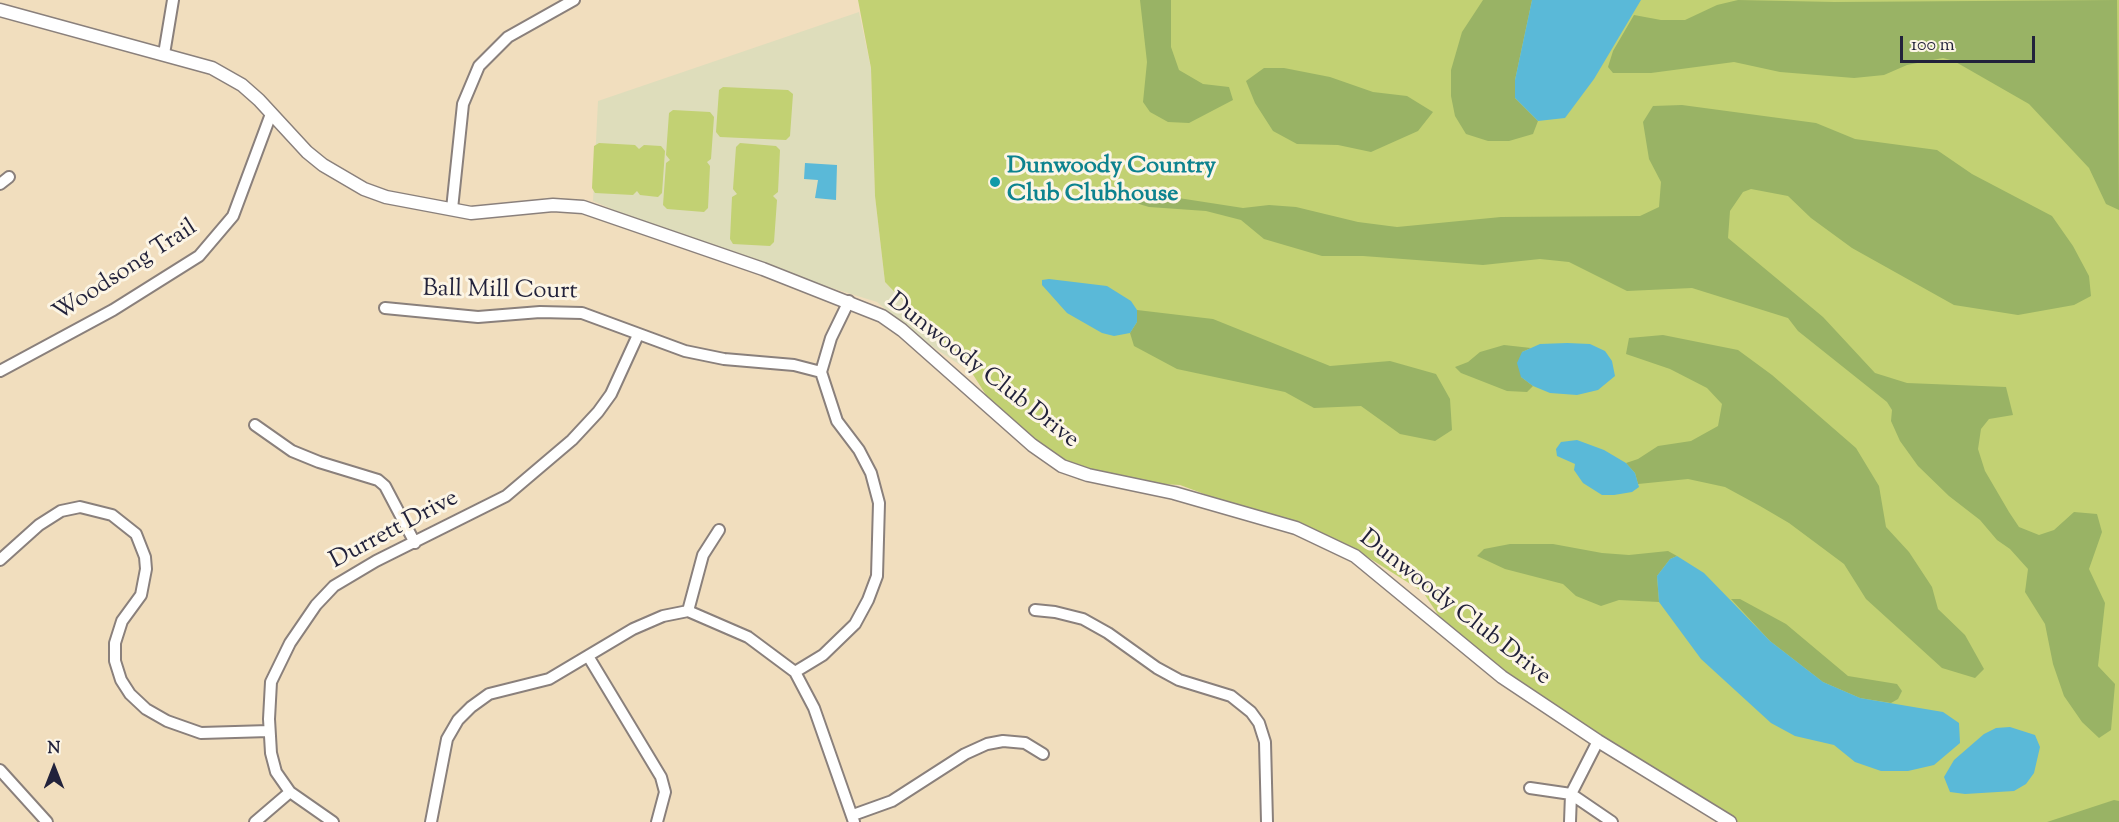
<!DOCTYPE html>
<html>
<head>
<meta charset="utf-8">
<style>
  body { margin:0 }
  #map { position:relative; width:2119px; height:822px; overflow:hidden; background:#f1debe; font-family:"Sorts Mill Goudy",serif }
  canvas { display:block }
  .north { position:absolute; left:24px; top:738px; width:60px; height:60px; -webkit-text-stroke:4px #fcf5e5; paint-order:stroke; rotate:0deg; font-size:16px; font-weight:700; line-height:24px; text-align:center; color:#22223b }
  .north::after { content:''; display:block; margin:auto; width:21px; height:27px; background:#22223b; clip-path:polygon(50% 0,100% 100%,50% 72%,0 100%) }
  .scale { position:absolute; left:1900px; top:36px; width:135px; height:27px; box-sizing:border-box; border:3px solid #22223b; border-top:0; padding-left:8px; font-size:18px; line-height:21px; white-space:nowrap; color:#22223b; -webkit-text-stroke:4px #fcf5e5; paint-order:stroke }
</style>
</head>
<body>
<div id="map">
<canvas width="2119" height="822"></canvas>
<div class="north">N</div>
<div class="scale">100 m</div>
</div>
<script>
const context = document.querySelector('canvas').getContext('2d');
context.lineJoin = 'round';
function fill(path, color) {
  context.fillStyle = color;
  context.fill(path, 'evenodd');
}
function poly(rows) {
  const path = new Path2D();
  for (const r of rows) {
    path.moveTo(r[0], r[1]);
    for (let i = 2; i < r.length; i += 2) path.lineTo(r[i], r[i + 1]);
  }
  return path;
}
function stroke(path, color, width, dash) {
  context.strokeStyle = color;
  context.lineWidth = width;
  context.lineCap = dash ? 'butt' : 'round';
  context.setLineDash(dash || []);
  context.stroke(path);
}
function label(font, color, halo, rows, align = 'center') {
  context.font = font + ' "Sorts Mill Goudy",serif';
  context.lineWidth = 6;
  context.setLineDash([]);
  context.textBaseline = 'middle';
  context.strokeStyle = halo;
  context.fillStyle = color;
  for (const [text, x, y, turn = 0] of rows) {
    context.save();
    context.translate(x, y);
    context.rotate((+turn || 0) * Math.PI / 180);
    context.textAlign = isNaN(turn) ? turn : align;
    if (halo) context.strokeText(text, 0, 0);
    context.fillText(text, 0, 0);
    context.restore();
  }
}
fill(poly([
  [859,12,871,68,875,196,885,282,972,373,918,337,877,302,705,249,593,201,598,101]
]), '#deddbb');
fill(poly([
  [858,0,2119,0,2119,822,1734,822,1613,752,1554,704,1458,645,1423,592,1358,551,1180,485,1079,480,1002,420,972,373,885,282,875,196,871,68],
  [723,87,788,90,793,94,790,136,786,140,720,137,716,132,719,90],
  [673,110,710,112,714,117,711,159,707,162,710,166,708,208,704,212,667,209,663,205,666,163,670,160,666,155,669,113],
  [599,143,635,145,639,149,644,145,661,146,665,151,662,193,658,197,640,195,637,191,633,195,595,193,592,188,594,146],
  [740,143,776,146,780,150,778,192,773,196,777,200,774,242,770,246,733,244,730,239,732,197,737,194,733,189,736,147]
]), '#c2d173');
fill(poly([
  [1140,0,1171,0,1171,47,1179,70,1203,84,1229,87,1233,100,1189,123,1168,122,1150,112,1143,102,1147,62],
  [1483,0,1532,0,1515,80,1515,98,1538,121,1533,134,1509,141,1488,141,1466,134,1455,116,1451,96,1451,70,1462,32],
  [1738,0,1835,2,2117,0,2119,210,2106,204,2089,168,2029,104,1954,61,1943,58,1907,65,1884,75,1854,78,1780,72,1734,62,1651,73,1613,73,1608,67,1613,51,1634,15,1661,20,1685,20,1717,5],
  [1264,68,1284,68,1330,77,1373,92,1407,96,1433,112,1418,131,1371,152,1338,145,1297,144,1273,131,1255,103,1246,81],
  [1682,105,1816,123,1855,139,1937,150,1972,174,2052,216,2073,246,2089,276,2091,296,2074,305,2018,315,1954,305,1852,248,1811,218,1788,196,1751,189,1743,192,1730,211,1728,238,1823,317,1875,373,1907,383,2006,387,2013,415,1989,419,1981,429,1978,449,1985,471,2009,512,2019,527,2039,535,2054,530,2074,512,2097,514,2102,532,2089,569,2105,603,2098,666,2115,684,2111,730,2099,738,2082,722,2064,696,2053,664,2045,624,2025,592,2028,569,2010,549,1997,540,1980,520,1949,496,1918,466,1900,441,1891,421,1892,410,1887,402,1798,331,1788,318,1692,288,1627,291,1569,262,1540,259,1483,265,1363,256,1322,256,1264,239,1241,220,1206,211,1149,207,1096,191,1101,186,1243,208,1269,205,1296,207,1358,222,1397,227,1501,217,1640,216,1659,207,1661,182,1649,159,1643,122,1653,106],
  [1137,310,1213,319,1330,366,1390,361,1436,374,1450,399,1452,430,1435,441,1400,434,1361,406,1314,408,1285,392,1177,369,1134,346,1130,333,1137,322],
  [1663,335,1738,350,1772,375,1856,448,1879,486,1886,527,1909,552,1932,587,1938,609,1965,635,1984,669,1975,678,1942,668,1866,599,1844,564,1789,523,1760,506,1725,487,1688,479,1638,484,1635,473,1626,463,1638,459,1658,446,1691,441,1718,426,1722,404,1707,388,1670,369,1626,354,1629,338],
  [1504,345,1531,348,1522,352,1521,377,1533,386,1527,392,1507,391,1461,373,1455,367,1468,362,1480,352],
  [1510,544,1553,544,1602,553,1629,555,1668,551,1677,556,1670,559,1657,576,1659,602,1619,600,1601,606,1576,596,1563,584,1505,569,1477,556,1484,549],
  [1731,599,1740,599,1786,624,1848,676,1897,684,1902,691,1898,699,1891,703,1860,698,1823,682,1770,641],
  [2114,800,2119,801,2119,822,2047,822]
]), '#99b365');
fill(poly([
  [1532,0,1641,0,1594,79,1565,118,1538,121,1515,98,1515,80],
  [805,163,837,165,836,200,815,198,818,180,804,179],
  [1049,279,1107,286,1131,301,1137,310,1137,322,1130,333,1114,336,1102,333,1067,313,1042,285,1042,280],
  [1567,343,1590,344,1605,351,1612,361,1615,376,1598,390,1577,395,1550,393,1533,386,1521,377,1517,363,1522,352,1540,344],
  [1577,440,1604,450,1626,463,1635,473,1639,487,1632,492,1614,495,1602,495,1583,483,1574,470,1575,464,1557,456,1556,449,1561,442],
  [1677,556,1704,573,1770,641,1823,682,1860,698,1943,712,1959,723,1960,743,1934,765,1908,771,1881,771,1855,762,1834,745,1795,736,1771,723,1701,659,1659,602,1657,576,1670,559],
  [2010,727,2035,735,2040,747,2034,773,2026,784,2014,791,1965,794,1950,792,1944,777,1954,760,1984,734,1996,728]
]), '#5ab9d8');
const minor = poly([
  [164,54,173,0],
  [0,184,9,177],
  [452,209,463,104,479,66,508,37,574,0],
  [385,308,478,317,540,312,582,313,685,351,724,359,794,365,821,372],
  [0,371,113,310,199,256,233,216,271,114],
  [255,425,292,451,319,462,378,480,385,486,415,543],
  [0,560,39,525,61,511,80,507,112,515,136,534,145,557,146,569,141,595,122,621,115,643,115,661,121,680,130,694,146,709,167,721,201,733,269,731],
  [1035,610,1055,612,1083,619,1108,633,1157,668,1179,680,1231,696,1251,712,1259,723,1265,742,1267,822],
  [688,611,703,555,719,530],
  [588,656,661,777,665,792,657,822],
  [795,672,823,655,855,624,868,600,877,576,879,503,871,473,859,450,837,421,821,372,831,338,849,301],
  [0,770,47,822],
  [1530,788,1571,794,1612,822],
  [853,815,892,801,965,754,987,744,1003,741,1025,743,1043,754],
  [255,822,290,792],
  [333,822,290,792,276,772,271,753,269,719,271,682,290,643,316,605,334,586,376,561,506,496,572,440,598,412,611,394,638,335],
  [431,822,447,739,458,720,471,707,489,694,549,679,633,629,663,616,688,611,748,637,795,672,814,708,854,822],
  [1570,822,1571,794,1598,741]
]);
const tertiary = poly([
  [0,10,212,68,242,85,259,100,307,152,323,165,364,189,386,197,471,213,553,205,583,207,763,269,882,316,902,330,1032,445,1062,466,1088,475,1174,493,1296,528,1355,556,1502,677,1598,741,1730,822]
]);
stroke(minor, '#8a807c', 14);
stroke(tertiary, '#8a807c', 15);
stroke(minor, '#fff', 10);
stroke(tertiary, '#fff', 12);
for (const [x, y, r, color] of [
  [995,182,6,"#0f9aa8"]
]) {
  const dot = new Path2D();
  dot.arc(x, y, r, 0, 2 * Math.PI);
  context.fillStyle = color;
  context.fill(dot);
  stroke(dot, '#fcf5e5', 2);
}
label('bold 24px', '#0d838f', '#fcf5e5', [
  ["Dunwoody Country",1007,168],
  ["Club Clubhouse",1007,196]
], 'left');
label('24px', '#22223b', '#fcf5e5', [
  ["Woodsong Trail",126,272,-33],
  ["Ball Mill Court",500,292,1],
  ["Dunwoody Club Drive",982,372,38],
  ["Durrett Drive",395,531,-28],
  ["Dunwoody Club Drive",1454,609,38]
]);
</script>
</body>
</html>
